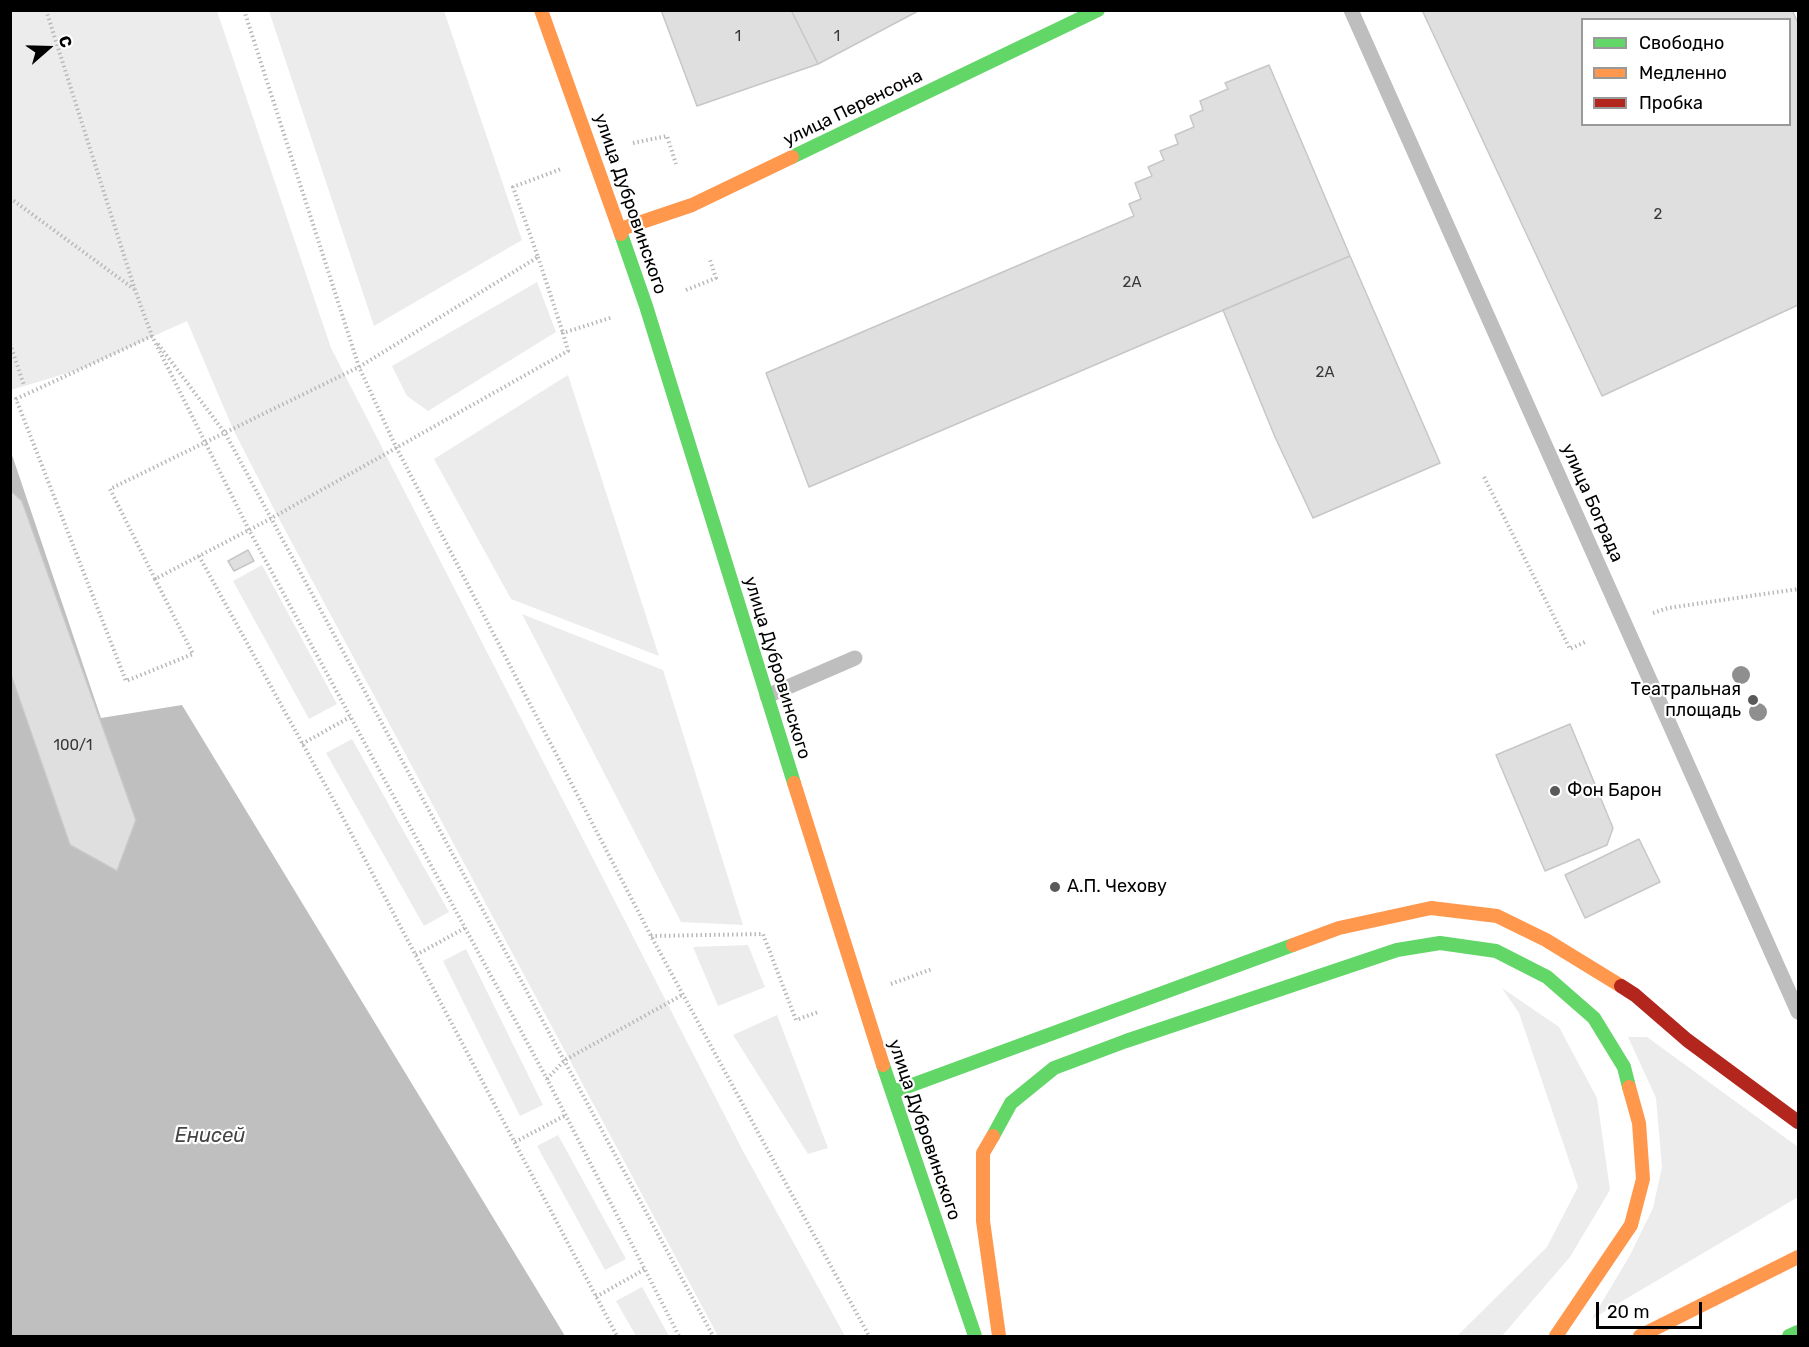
<!DOCTYPE html>
<html>
<head>
<meta charset="utf-8">
<style>
  body { margin:0 }
  #map { position:relative; width:1809px; height:1347px; overflow:hidden; background:#fff; font-family:Rubik,sans-serif }
  canvas { display:block }
  .frame { position:absolute; inset:0; border:12px solid #000; pointer-events:none }
  .legend { position:absolute; left:1581px; top:18px; width:210px; height:108px; box-sizing:border-box; background:#fff; border:2px solid #999; margin:0; padding:8px 10px; list-style:none; font-size:18px; color:#000 }
  .legend li { display:flex; align-items:center; gap:12px; height:30px }
  .legend b { width:30px; border:2px solid #999 }
  .north { position:absolute; left:18px; top:18px; width:60px; height:60px; -webkit-text-stroke:4px #fff; paint-order:stroke; rotate:70deg; font-size:16px; font-weight:700; line-height:24px; text-align:center; color:#000 }
  .north::after { content:''; display:block; margin:auto; width:21px; height:27px; background:#000; clip-path:polygon(50% 0,100% 100%,50% 72%,0 100%) }
  .scale { position:absolute; left:1596px; top:1302px; width:106px; height:27px; box-sizing:border-box; border:3px solid #000; border-top:0; padding-left:8px; font-size:18px; line-height:21px; white-space:nowrap; color:#000; -webkit-text-stroke:4px #fff; paint-order:stroke }
</style>
</head>
<body>
<div id="map">
<canvas width="1809" height="1347"></canvas>
<div class="frame"></div>
<ul class="legend">
<li><b style="height:8px;background:#63d668"></b>Свободно</li>
<li><b style="height:8px;background:#ff974d"></b>Медленно</li>
<li><b style="height:8px;background:#b3261e"></b>Пробка</li>
</ul>
<div class="north">С</div>
<div class="scale">20 m</div>
</div>
<script>
const context = document.querySelector('canvas').getContext('2d');
context.lineJoin = 'round';
function fill(path, color) {
  context.fillStyle = color;
  context.fill(path, 'evenodd');
}
function poly(rows) {
  const path = new Path2D();
  for (const r of rows) {
    path.moveTo(r[0], r[1]);
    for (let i = 2; i < r.length; i += 2) path.lineTo(r[i], r[i + 1]);
  }
  return path;
}
function stroke(path, color, width, dash) {
  context.strokeStyle = color;
  context.lineWidth = width;
  context.lineCap = dash ? 'butt' : 'round';
  context.setLineDash(dash || []);
  context.stroke(path);
}
function label(font, color, halo, rows, align = 'center') {
  context.font = font + ' Rubik,sans-serif';
  context.lineWidth = 4.5;
  context.setLineDash([]);
  context.textBaseline = 'middle';
  context.strokeStyle = halo;
  context.fillStyle = color;
  for (const [text, x, y, turn = 0] of rows) {
    context.save();
    context.translate(x, y);
    context.rotate((+turn || 0) * Math.PI / 180);
    context.textAlign = isNaN(turn) ? turn : align;
    if (halo) context.strokeText(text, 0, 0);
    context.fillText(text, 0, 0);
    context.restore();
  }
}
fill(poly([
  [11,10,217,11,331,348,743,1151,845,1336,718,1336,277,515,233,429,187,321,81,369,11,390],
  [269,11,444,11,522,240,374,326],
  [537,282,556,332,428,411,407,396,392,366],
  [568,375,659,656,511,599,434,459],
  [262,565,337,704,309,719,233,581],
  [522,614,663,670,743,925,681,922],
  [352,739,449,912,424,926,326,753],
  [748,945,765,987,718,1006,693,947],
  [466,949,543,1105,520,1116,443,961],
  [1502,988,1559,1027,1597,1098,1610,1190,1570,1257,1502,1336,1457,1336,1547,1247,1578,1187,1519,1013],
  [777,1015,828,1148,808,1154,733,1035],
  [1628,1037,1647,1037,1798,1147,1798,1197,1592,1319,1630,1255,1653,1208,1662,1167,1656,1098],
  [558,1135,626,1259,605,1270,537,1146],
  [642,1287,669,1336,636,1336,616,1301]
]), '#ececec');
fill(poly([
  [10,449,101,718,182,705,565,1336,11,1336]
]), '#bfbfbf');
const building = poly([
  [661,10,791,10,818,64,697,106,661,10],
  [791,10,920,10,818,64,791,10],
  [1422,10,1792,10,1798,23,1798,305,1602,396,1422,10],
  [1582,20,1790,20,1790,124,1582,124,1582,20],
  [1269,65,1350,256,809,487,766,373,1134,216,1129,204,1141,199,1135,183,1152,176,1148,167,1164,160,1160,151,1178,144,1175,135,1194,127,1190,116,1203,110,1200,101,1228,89,1225,83,1269,65],
  [1350,256,1440,463,1313,518,1275,437,1223,310,1350,256],
  [10,490,22,501,136,820,117,871,70,845,10,672,10,490],
  [248,550,254,561,234,571,228,561,248,550],
  [1570,724,1613,828,1607,845,1545,871,1496,755,1570,724],
  [1639,839,1660,882,1585,918,1565,875,1639,839]
]);
fill(building, '#dfdfdf');
stroke(building, '#c7c7c7', 1.5);
stroke(poly([
  [46,10,135,290,152,336,249,530,547,1079,679,1336],
  [244,10,359,367,396,447,651,936,869,1336],
  [633,143,667,136,676,164],
  [10,198,134,289],
  [538,257,563,333],
  [686,290,716,278,710,260],
  [152,336,16,399,126,681,193,654,155,579,270,519,568,351,563,333,613,317],
  [10,344,24,385],
  [158,344,225,433,713,1336],
  [1484,477,1570,649,1585,642],
  [199,556,333,799,617,1336],
  [155,579,110,489,359,367,538,257,513,187,561,169],
  [1653,613,1668,608,1798,589],
  [302,744,350,717],
  [651,936,763,934,796,1020,818,1012],
  [416,955,465,928],
  [891,984,932,969],
  [547,1079,565,1060,684,994],
  [515,1142,566,1115],
  [596,1297,645,1269]
]), '#b9b9b9', 4, [1.5, 3]);
stroke(poly([
  [1351,10,1798,1012],
  [767,696,855,658]
]), '#bebebe', 15);
stroke(poly([
  [792,157,1098,10],
  [621,234,646,306,794,783],
  [883,1065,975,1336],
  [893,1092,1293,945],
  [993,1136,1011,1103,1054,1068,1126,1041,1397,950,1440,943,1496,951,1547,977,1594,1018,1624,1067,1629,1087],
  [1789,1336,1798,1332]
]), '#63d668', 14);
stroke(poly([
  [541,10,621,234],
  [621,229,692,205,792,157],
  [794,783,883,1065],
  [1293,945,1339,928,1431,908,1497,916,1546,940,1621,986],
  [993,1136,983,1153,983,1221,999,1336],
  [1556,1336,1631,1225,1643,1179,1639,1123,1629,1087],
  [1640,1336,1798,1257]
]), '#ff974d', 14);
stroke(poly([
  [1621,986,1635,995,1687,1040,1798,1122]
]), '#b3261e', 14);
context.fillStyle = '#8f8f8f';
for (const [x, y] of [
  [1741,675],
  [1758,712]
]) {
  context.beginPath();
  context.arc(x, y, 9, 0, 2 * Math.PI);
  context.fill();
}
for (const [x, y, r, color] of [
  [1753,700,6,"#595959"],
  [1555,791,6,"#595959"],
  [1055,887,6,"#595959"]
]) {
  const dot = new Path2D();
  dot.arc(x, y, r, 0, 2 * Math.PI);
  context.fillStyle = color;
  context.fill(dot);
  stroke(dot, '#fff', 2);
}
label('15px', '#383838', null, [
  ["1",738,37],
  ["1",837,37],
  ["2",1658,215],
  ["2А",1132,283],
  ["2А",1325,373],
  ["100/1",73,746]
]);
label('18px', '#000', '#fff', [
  ["улица Перенсона",853,108,-26],
  ["улица Дубровинского",630,204,71],
  ["улица Бограда",1592,503,66],
  ["улица Дубровинского",777,668,73],
  ["улица Дубровинского",924,1130,71]
]);
label('18px', '#000', '#fff', [
  ["Театральная",1741,690,"right"],
  ["площадь",1741,711,"right"],
  ["Фон Барон",1567,791],
  ["А.П. Чехову",1067,887]
], 'left');
label('italic 20px', '#444', '#fff', [
  ["Енисей",210,1136]
]);
</script>
</body>
</html>
